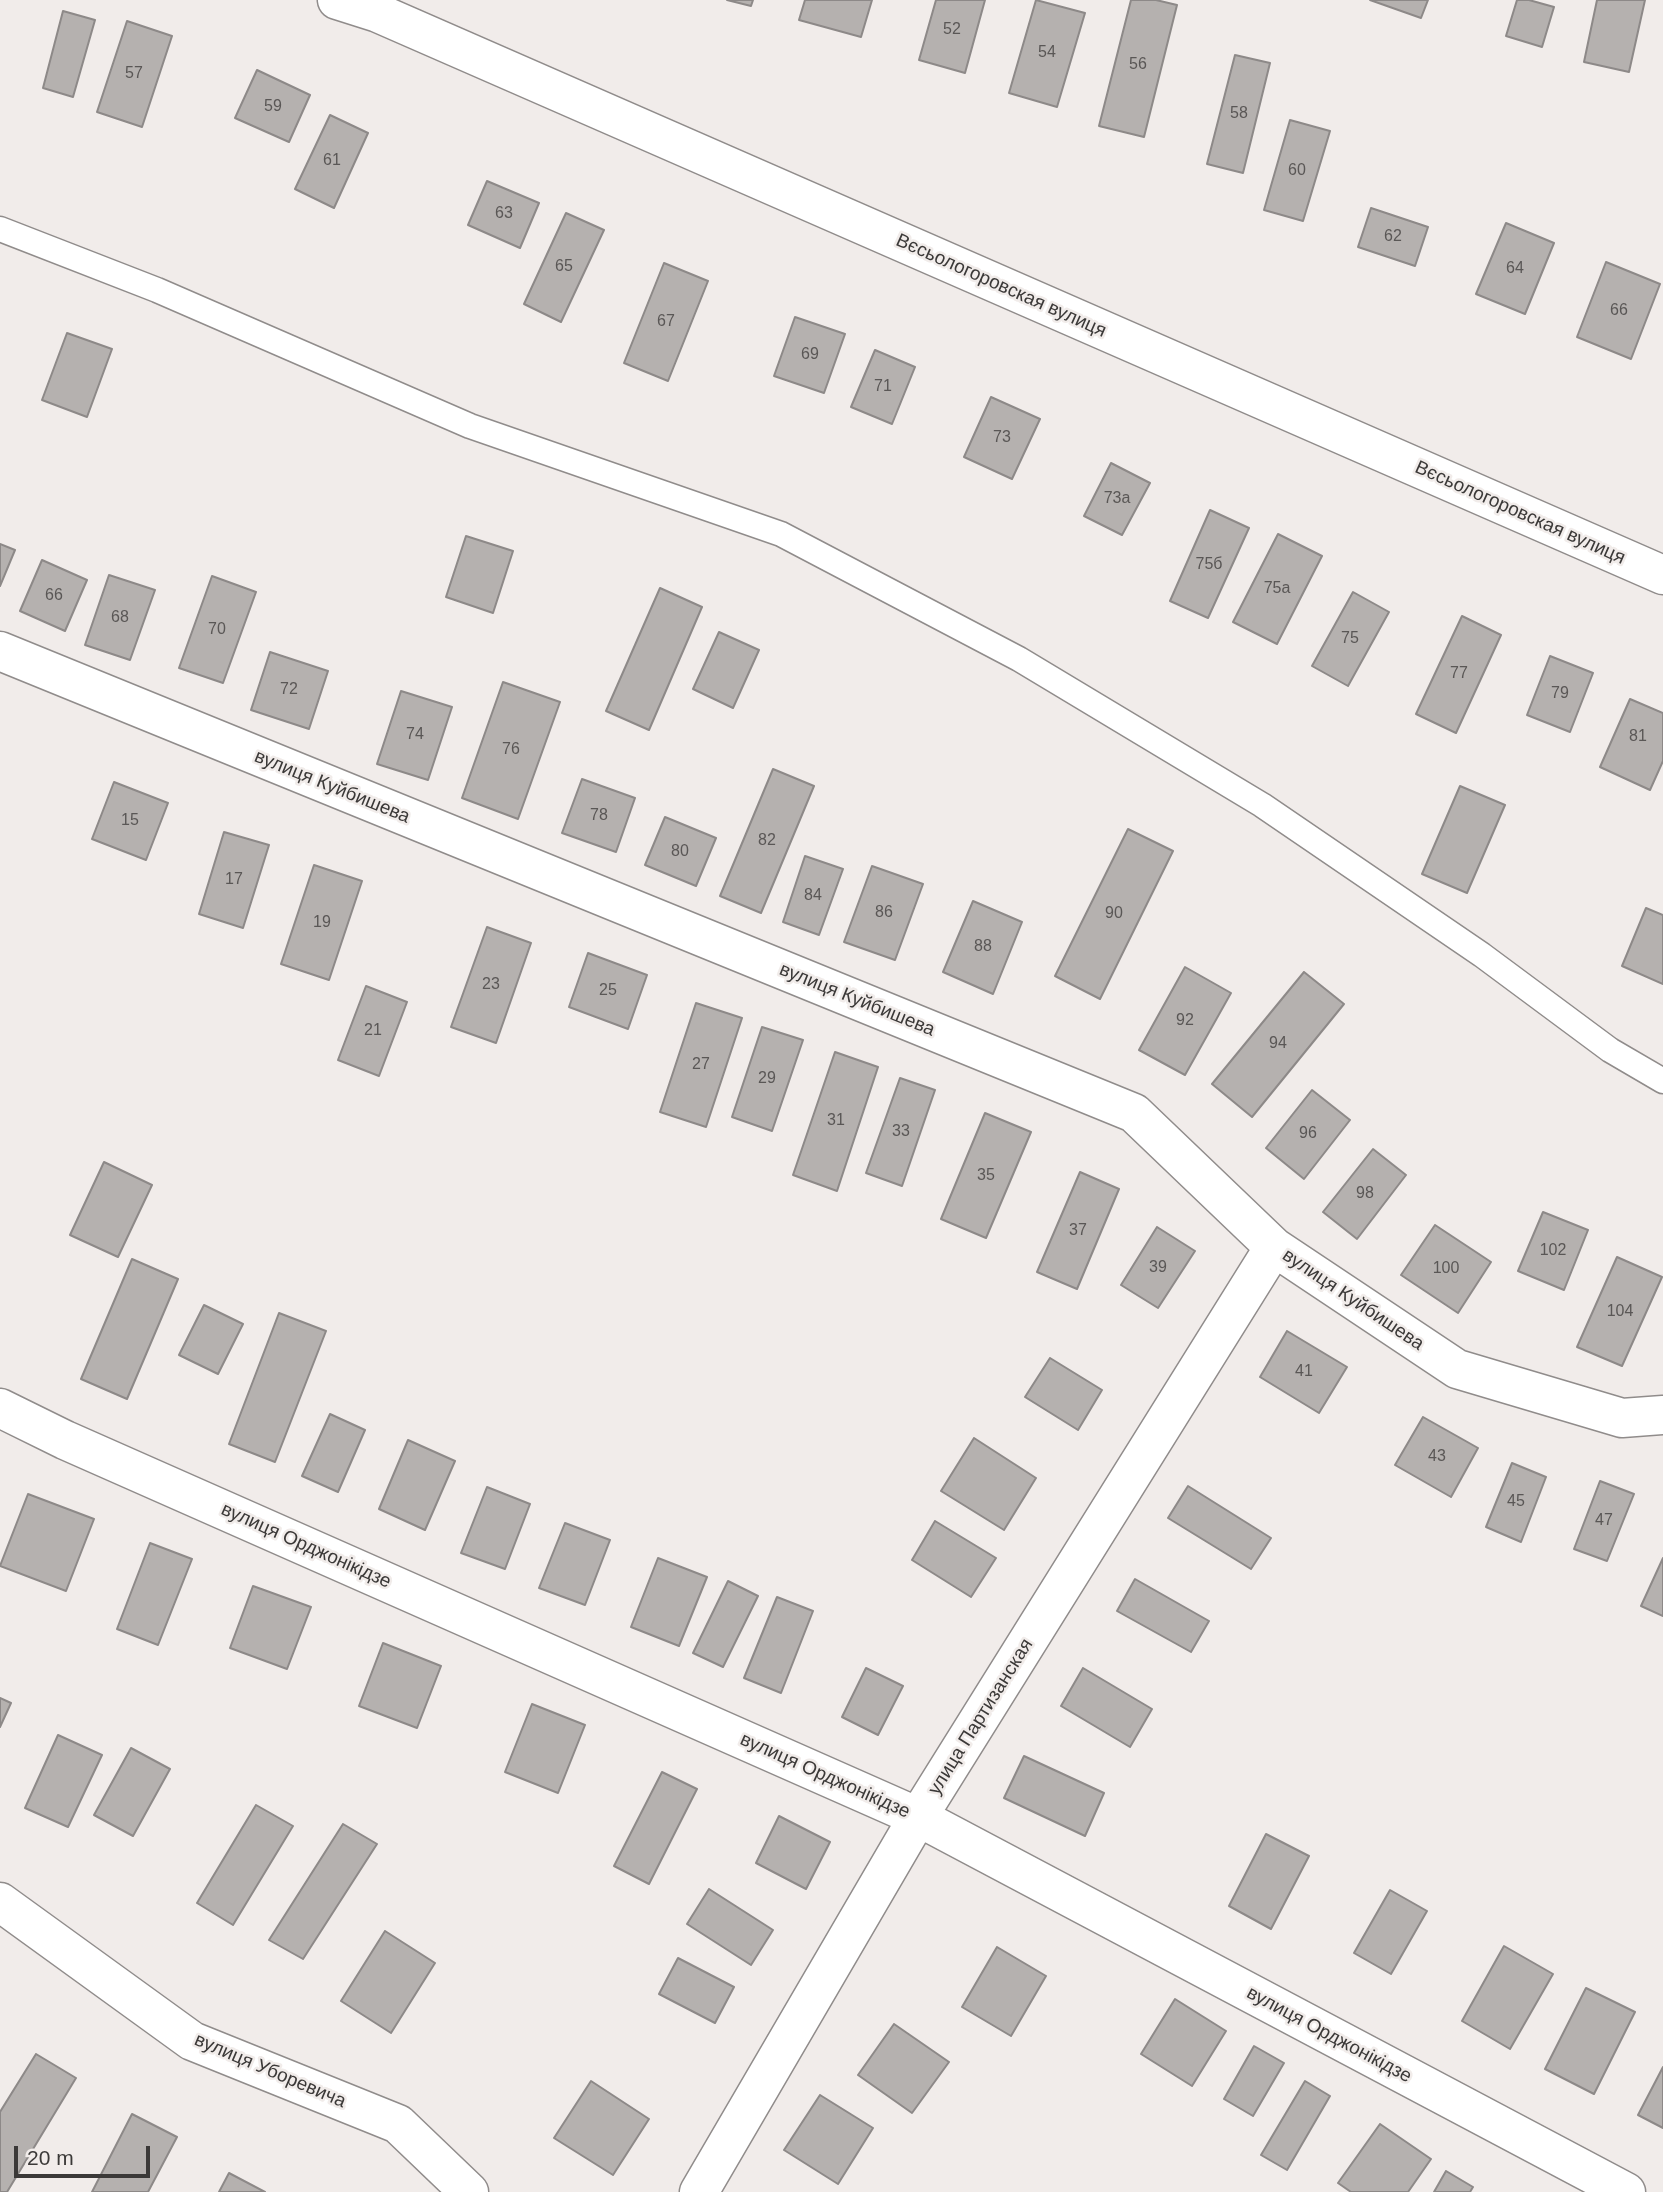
<!DOCTYPE html>
<html>
<head>
<meta charset="utf-8">
<style>
  body { margin:0 }
  #map { position:relative; width:1663px; height:2192px; overflow:hidden; background:#f1ecea; font-family:Arial,sans-serif }
  canvas { display:block }
  .scale { position:absolute; left:14px; top:2146px; width:136px; height:32px; box-sizing:border-box; border:4px solid #3b3938; border-top:0; padding-left:9px; font-size:21px; line-height:24px; white-space:nowrap; color:#3b3938; -webkit-text-stroke:5px #f1ecea; paint-order:stroke }
</style>
</head>
<body>
<div id="map">
<canvas width="1663" height="2192"></canvas>
<div class="scale">20 m</div>
</div>
<script>
const context = document.querySelector('canvas').getContext('2d');
context.lineJoin = 'round';
function fill(path, color) {
  context.fillStyle = color;
  context.fill(path, 'evenodd');
}
function poly(rows) {
  const path = new Path2D();
  for (const r of rows) {
    path.moveTo(r[0], r[1]);
    for (let i = 2; i < r.length; i += 2) path.lineTo(r[i], r[i + 1]);
  }
  return path;
}
function stroke(path, color, width, dash) {
  context.strokeStyle = color;
  context.lineWidth = width;
  context.lineCap = dash ? 'butt' : 'round';
  context.setLineDash(dash || []);
  context.stroke(path);
}
function label(font, color, halo, rows, align = 'center') {
  context.font = font + ' Arial,sans-serif';
  context.lineWidth = 5;
  context.setLineDash([]);
  context.textBaseline = 'middle';
  context.strokeStyle = halo;
  context.fillStyle = color;
  for (const [text, x, y, turn = 0] of rows) {
    context.save();
    context.translate(x, y);
    context.rotate((+turn || 0) * Math.PI / 180);
    context.textAlign = isNaN(turn) ? turn : align;
    if (halo) context.strokeText(text, 0, 0);
    context.fillText(text, 0, 0);
    context.restore();
  }
}
const building = poly([
  [727,0,753,0,751,6,727,0],
  [805,0,872,0,861,37,799,20,805,0],
  [936,0,985,0,965,73,919,60,936,0],
  [1036,0,1085,13,1057,107,1009,93,1036,0],
  [1131,0,1156,0,1177,5,1144,137,1099,126,1131,0],
  [1370,0,1428,0,1421,18,1370,0],
  [1517,0,1529,0,1554,7,1542,47,1506,36,1517,0],
  [1597,0,1645,0,1629,72,1584,62,1597,0],
  [63,11,95,20,73,97,43,88,63,11],
  [127,21,172,36,142,127,97,112,127,21],
  [1235,55,1270,63,1243,173,1207,164,1235,55],
  [257,70,310,95,289,142,235,118,257,70],
  [330,115,368,133,334,208,295,189,330,115],
  [1290,120,1330,131,1303,221,1264,210,1290,120],
  [487,181,539,203,520,248,468,225,487,181],
  [1371,208,1428,227,1415,266,1358,247,1371,208],
  [566,213,604,230,561,322,524,304,566,213],
  [1506,223,1554,243,1525,314,1476,294,1506,223],
  [1606,262,1660,284,1631,359,1577,337,1606,262],
  [664,263,708,281,668,381,624,363,664,263],
  [795,317,845,334,824,393,774,376,795,317],
  [67,333,112,349,87,417,42,400,67,333],
  [875,350,915,367,892,424,851,407,875,350],
  [991,397,1040,419,1012,479,964,457,991,397],
  [1111,463,1150,483,1122,535,1084,516,1111,463],
  [1210,510,1249,528,1208,618,1170,601,1210,510],
  [1278,534,1322,556,1277,644,1233,622,1278,534],
  [466,536,513,551,493,613,446,597,466,536],
  [0,544,15,550,0,586,0,544],
  [42,560,87,580,65,631,20,611,42,560],
  [109,575,155,590,130,660,85,645,109,575],
  [212,576,256,592,223,683,179,668,212,576],
  [660,588,702,607,649,730,606,711,660,588],
  [1353,592,1389,612,1348,686,1312,666,1353,592],
  [1462,616,1501,635,1456,733,1416,714,1462,616],
  [719,632,759,650,733,708,693,689,719,632],
  [270,652,328,671,309,729,251,710,270,652],
  [1550,656,1593,673,1570,732,1527,715,1550,656],
  [503,682,560,702,518,819,462,798,503,682],
  [401,691,452,707,428,780,377,764,401,691],
  [1630,699,1663,713,1663,761,1650,790,1600,767,1630,699],
  [773,769,814,786,761,913,720,896,773,769],
  [582,779,635,798,616,852,562,833,582,779],
  [114,782,168,803,146,860,92,839,114,782],
  [1460,786,1505,805,1467,893,1422,874,1460,786],
  [665,817,716,838,696,886,645,865,665,817],
  [1128,829,1173,851,1100,999,1055,976,1128,829],
  [224,832,269,845,243,928,199,914,224,832],
  [805,856,843,869,819,935,783,922,805,856],
  [314,865,362,881,329,980,281,964,314,865],
  [872,866,923,884,895,960,844,942,872,866],
  [973,901,1022,922,993,994,943,972,973,901],
  [1646,908,1663,915,1663,984,1622,966,1646,908],
  [487,927,531,943,496,1043,451,1027,487,927],
  [588,953,647,975,628,1029,569,1007,588,953],
  [1185,967,1231,993,1185,1075,1139,1050,1185,967],
  [1304,972,1344,1004,1252,1117,1212,1084,1304,972],
  [366,986,407,1002,379,1076,338,1060,366,986],
  [696,1003,742,1018,706,1127,660,1112,696,1003],
  [762,1027,803,1040,772,1131,732,1117,762,1027],
  [835,1052,878,1067,837,1191,793,1175,835,1052],
  [900,1078,935,1090,902,1186,866,1173,900,1078],
  [1312,1090,1350,1120,1304,1179,1266,1148,1312,1090],
  [985,1113,1031,1132,986,1238,941,1219,985,1113],
  [1373,1149,1406,1175,1357,1239,1323,1212,1373,1149],
  [104,1162,152,1185,118,1257,70,1235,104,1162],
  [1080,1172,1119,1189,1077,1289,1037,1272,1080,1172],
  [1543,1212,1588,1230,1564,1290,1518,1271,1543,1212],
  [1435,1225,1491,1262,1458,1313,1401,1275,1435,1225],
  [1157,1227,1195,1251,1158,1308,1121,1285,1157,1227],
  [1617,1257,1662,1277,1622,1366,1577,1347,1617,1257],
  [132,1259,178,1279,127,1399,81,1379,132,1259],
  [204,1305,243,1324,218,1374,179,1355,204,1305],
  [279,1313,326,1331,275,1462,229,1444,279,1313],
  [1287,1331,1347,1367,1319,1413,1260,1377,1287,1331],
  [1050,1358,1102,1390,1078,1430,1025,1397,1050,1358],
  [330,1414,365,1430,338,1492,302,1476,330,1414],
  [1423,1417,1478,1448,1451,1497,1395,1465,1423,1417],
  [974,1438,1036,1478,1004,1530,941,1491,974,1438],
  [408,1440,455,1461,425,1530,379,1509,408,1440],
  [1512,1463,1546,1477,1521,1542,1486,1527,1512,1463],
  [1600,1481,1634,1494,1607,1561,1574,1549,1600,1481],
  [1188,1486,1271,1538,1251,1569,1168,1518,1188,1486],
  [487,1487,530,1504,505,1569,461,1553,487,1487],
  [28,1494,94,1519,66,1591,0,1566,28,1494],
  [935,1521,996,1558,971,1597,912,1560,935,1521],
  [565,1523,610,1540,585,1605,539,1588,565,1523],
  [150,1543,192,1559,158,1645,117,1629,150,1543],
  [658,1558,707,1577,679,1646,631,1627,658,1558],
  [1663,1558,1663,1616,1641,1606,1663,1558],
  [1135,1579,1209,1621,1191,1652,1117,1611,1135,1579],
  [728,1581,758,1596,723,1667,693,1653,728,1581],
  [253,1586,311,1607,287,1669,230,1648,253,1586],
  [777,1597,813,1611,781,1693,744,1678,777,1597],
  [383,1643,441,1666,417,1728,359,1706,383,1643],
  [866,1668,903,1686,878,1735,842,1717,866,1668],
  [1083,1668,1152,1709,1130,1747,1061,1706,1083,1668],
  [0,1698,11,1703,0,1727,0,1698],
  [532,1704,585,1725,558,1793,505,1772,532,1704],
  [58,1735,102,1755,68,1827,25,1808,58,1735],
  [131,1748,170,1769,133,1836,94,1815,131,1748],
  [1024,1756,1104,1793,1085,1836,1004,1798,1024,1756],
  [662,1772,697,1789,649,1884,614,1866,662,1772],
  [256,1805,293,1826,233,1925,197,1903,256,1805],
  [779,1816,830,1842,806,1889,756,1863,779,1816],
  [343,1824,377,1844,303,1959,269,1940,343,1824],
  [1266,1834,1309,1856,1271,1929,1229,1906,1266,1834],
  [709,1889,773,1930,751,1965,687,1924,709,1889],
  [1390,1890,1427,1911,1391,1974,1354,1953,1390,1890],
  [385,1931,435,1963,391,2033,341,2001,385,1931],
  [1504,1946,1553,1974,1510,2049,1462,2021,1504,1946],
  [997,1947,1046,1976,1011,2036,962,2007,997,1947],
  [678,1958,734,1987,715,2023,659,1994,678,1958],
  [1586,1988,1635,2012,1594,2094,1545,2069,1586,1988],
  [1175,1999,1226,2031,1192,2086,1141,2054,1175,1999],
  [894,2024,949,2062,912,2113,858,2075,894,2024],
  [1254,2046,1284,2063,1253,2116,1224,2099,1254,2046],
  [36,2054,76,2078,7,2192,0,2192,0,2112,36,2054],
  [1663,2067,1663,2128,1638,2115,1663,2067],
  [591,2081,649,2119,613,2175,554,2138,591,2081],
  [1305,2081,1330,2096,1287,2170,1261,2155,1305,2081],
  [820,2095,873,2128,838,2184,784,2150,820,2095],
  [132,2114,177,2137,148,2192,92,2192,132,2114],
  [1380,2124,1431,2159,1408,2192,1351,2192,1338,2183,1380,2124],
  [1446,2171,1473,2187,1470,2192,1434,2192,1446,2171],
  [229,2173,265,2192,219,2192,229,2173]
]);
fill(building, '#b5b1af');
stroke(building, '#8d8988', 2);
const service = poly([
  [0,229,157,290,470,426,781,534,1019,659,1262,805,1482,955,1610,1050,1663,1081]
]);
const minor = poly([
  [0,651,1134,1113,1274,1247,1457,1369,1622,1418,1663,1415],
  [0,1408,65,1440,918,1817,1626,2192],
  [0,1902,192,2041,398,2124,469,2192],
  [699,2192,918,1817,1274,1247]
]);
const tertiary = poly([
  [337,0,378,13,1663,575]
]);
stroke(service, '#908c8b', 27);
stroke(minor, '#908c8b', 41);
stroke(tertiary, '#908c8b', 41);
stroke(service, '#fff', 24);
stroke(minor, '#fff', 38);
stroke(tertiary, '#fff', 38);
label('16px', '#5a5756', null, [
  ["52",952,30],
  ["54",1047,53],
  ["56",1138,65],
  ["57",134,74],
  ["59",273,107],
  ["58",1239,114],
  ["61",332,161],
  ["60",1297,171],
  ["63",504,214],
  ["62",1393,237],
  ["65",564,267],
  ["64",1515,269],
  ["66",1619,311],
  ["67",666,322],
  ["69",810,355],
  ["71",883,387],
  ["73",1002,438],
  ["73а",1117,499],
  ["75б",1209,565],
  ["75а",1277,589],
  ["66",54,596],
  ["68",120,618],
  ["70",217,630],
  ["75",1350,639],
  ["77",1459,674],
  ["72",289,690],
  ["79",1560,694],
  ["74",415,735],
  ["81",1638,737],
  ["76",511,750],
  ["78",599,816],
  ["15",130,821],
  ["82",767,841],
  ["80",680,852],
  ["17",234,880],
  ["84",813,896],
  ["86",884,913],
  ["90",1114,914],
  ["19",322,923],
  ["88",983,947],
  ["23",491,985],
  ["25",608,991],
  ["92",1185,1021],
  ["21",373,1031],
  ["94",1278,1044],
  ["27",701,1065],
  ["29",767,1079],
  ["31",836,1121],
  ["33",901,1132],
  ["96",1308,1134],
  ["35",986,1176],
  ["98",1365,1194],
  ["37",1078,1231],
  ["102",1553,1251],
  ["39",1158,1268],
  ["100",1446,1269],
  ["104",1620,1312],
  ["41",1304,1372],
  ["43",1437,1457],
  ["45",1516,1502],
  ["47",1604,1521]
]);
label('19px', '#3b3938', '#f1ecea', [
  ["Вєсьологоровская вулиця",1001,286,24],
  ["Вєсьологоровская вулиця",1520,513,24],
  ["вулиця Куйбишева",332,787,22],
  ["вулиця Куйбишева",857,1000,22],
  ["вулиця Куйбишева",1353,1300,34],
  ["вулиця Орджонікідзе",306,1546,24],
  ["улица Партизанская",981,1717,-58],
  ["вулиця Орджонікідзе",825,1776,24],
  ["вулиця Орджонікідзе",1329,2035,28],
  ["вулиця Уборевича",270,2071,23]
]);
</script>
</body>
</html>
